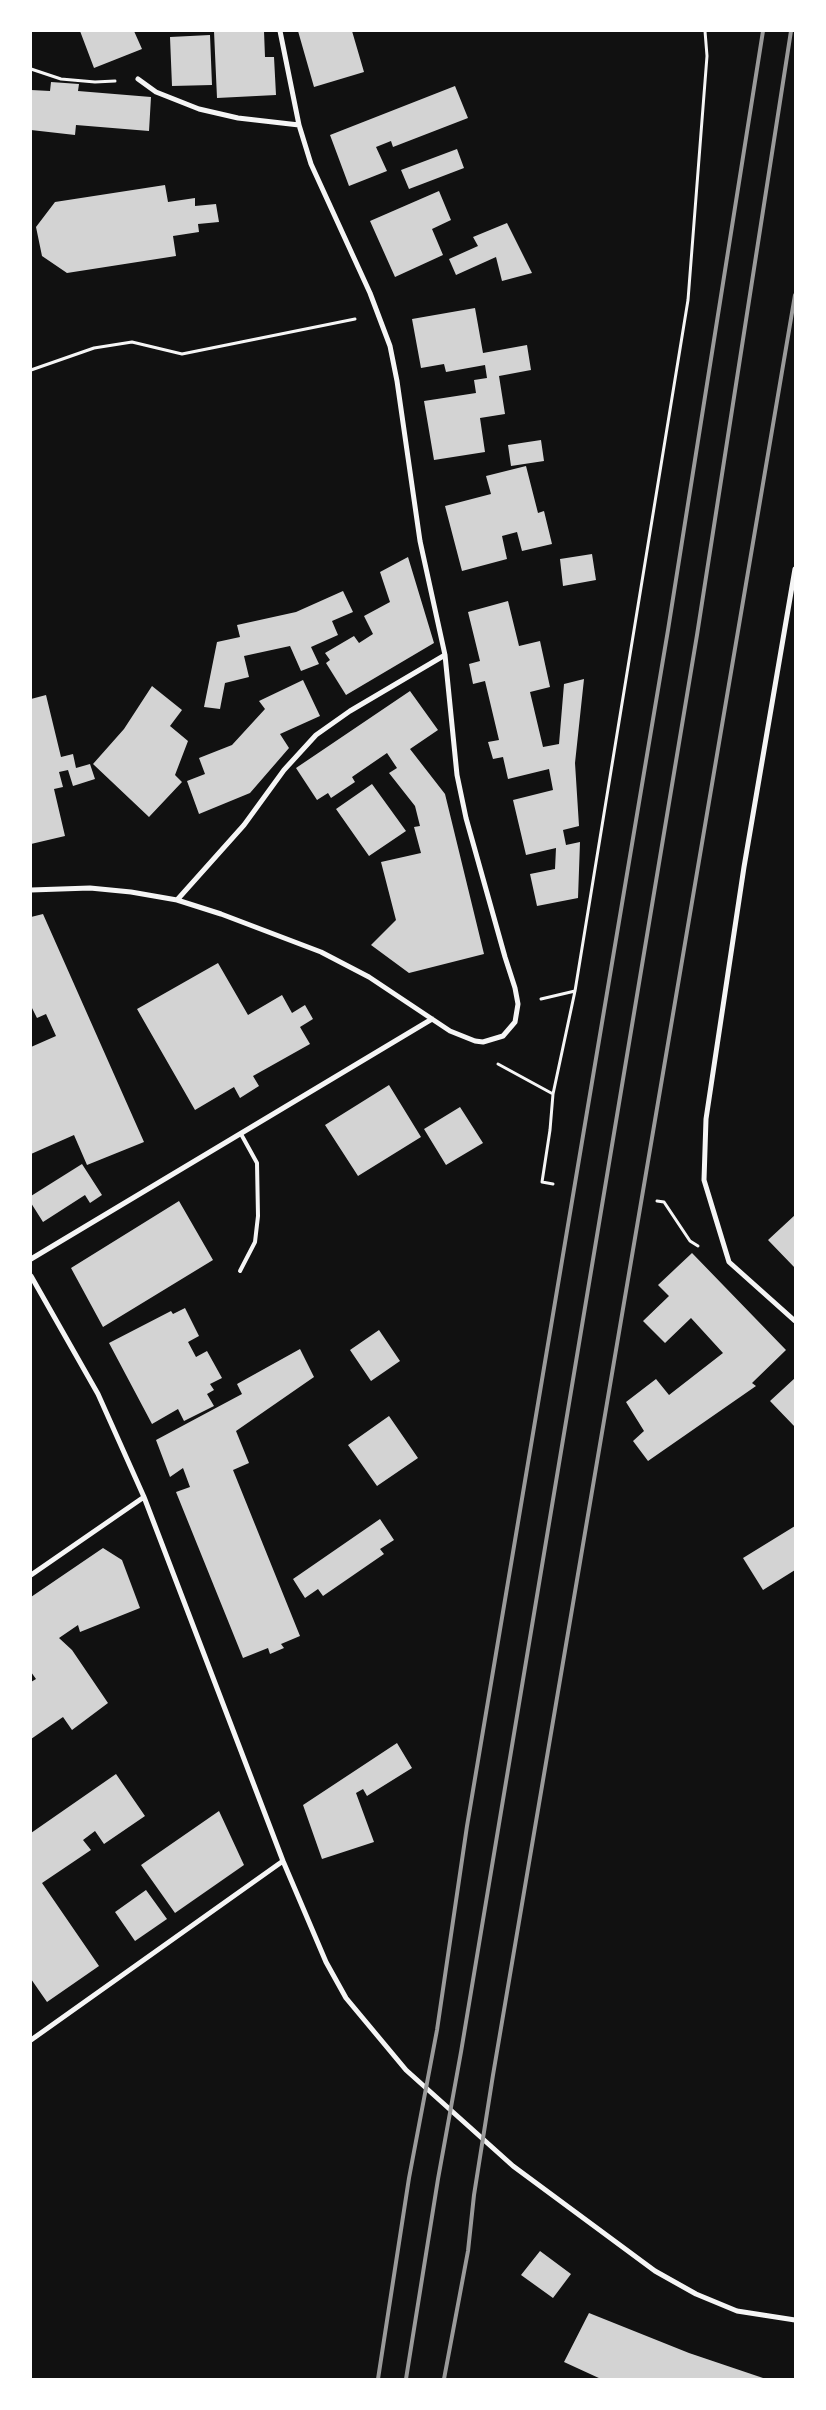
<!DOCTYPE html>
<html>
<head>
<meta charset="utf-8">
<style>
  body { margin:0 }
  #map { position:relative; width:826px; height:2410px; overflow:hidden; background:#111; font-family:Ubuntu,sans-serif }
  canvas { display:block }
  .frame { position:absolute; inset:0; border:32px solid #fff; pointer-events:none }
</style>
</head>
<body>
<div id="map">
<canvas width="826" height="2410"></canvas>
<div class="frame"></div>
</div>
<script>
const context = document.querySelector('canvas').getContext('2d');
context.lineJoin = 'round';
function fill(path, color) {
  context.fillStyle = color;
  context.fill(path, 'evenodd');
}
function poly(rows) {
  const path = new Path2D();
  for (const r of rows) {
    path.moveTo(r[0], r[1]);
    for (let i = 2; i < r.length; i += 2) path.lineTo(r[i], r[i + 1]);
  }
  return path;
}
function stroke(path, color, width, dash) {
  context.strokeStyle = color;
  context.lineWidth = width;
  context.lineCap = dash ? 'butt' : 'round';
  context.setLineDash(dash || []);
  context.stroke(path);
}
fill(poly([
  [80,31,134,31,142,49,94,68],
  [214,31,264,31,265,57,274,57,276,95,217,98],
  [298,31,352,31,364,72,314,87],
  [210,35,212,85,172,86,170,37],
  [51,82,79,84,78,91,151,97,149,131,76,125,75,135,31,130,31,90,50,91],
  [455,86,468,118,393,147,391,141,376,147,387,171,349,186,330,135],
  [457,149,464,168,409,189,401,170],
  [165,185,168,202,195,198,195,206,216,204,219,222,198,224,199,232,173,236,176,256,67,273,42,256,36,227,55,202],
  [439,191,451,220,432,229,443,255,395,277,370,221],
  [507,223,532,273,502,281,496,257,456,275,449,259,478,246,473,237],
  [475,308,483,353,527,345,531,370,499,376,505,414,480,418,485,452,434,460,424,401,476,393,474,380,487,378,485,365,446,372,444,364,421,368,412,319],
  [541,440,544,461,511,466,508,445],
  [526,466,538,513,544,511,552,544,522,551,517,532,502,536,507,559,462,571,445,506,491,494,486,476],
  [592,554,596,580,563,586,560,559],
  [408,557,434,643,346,695,326,663,330,660,325,653,354,636,359,643,373,634,364,616,390,602,380,572],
  [343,591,353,612,332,621,338,635,311,647,319,664,301,671,290,646,244,656,249,677,225,683,220,709,204,707,217,642,240,637,237,625,296,612],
  [508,601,519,646,540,641,550,687,530,692,543,747,559,744,564,684,584,679,575,763,579,826,563,830,566,845,580,842,578,898,537,906,530,874,555,869,556,848,526,855,513,800,553,790,549,769,508,779,503,757,493,759,488,742,499,740,485,681,473,684,469,664,480,661,468,612],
  [303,680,320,716,280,734,289,748,250,793,199,814,187,781,205,774,199,758,232,745,265,709,259,701],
  [152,686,182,710,170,726,188,741,175,775,182,782,149,817,93,764,124,729],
  [410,691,438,730,410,749,445,794,484,954,409,973,371,945,396,920,381,862,421,853,414,827,420,826,415,806,389,773,397,768,387,753,352,777,355,782,331,798,328,793,317,800,296,768],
  [46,695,61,757,73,754,76,768,90,764,95,779,73,786,68,770,59,772,63,787,54,789,65,836,31,844,31,699],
  [372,784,406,831,369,856,336,809],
  [43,914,144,1142,87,1165,74,1135,31,1154,31,1047,56,1036,46,1014,37,1018,31,1006,31,917],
  [218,963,248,1015,282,995,292,1013,305,1005,313,1019,300,1027,310,1044,253,1076,259,1086,240,1098,234,1087,195,1110,137,1009],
  [389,1085,421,1137,358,1176,325,1125],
  [460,1107,483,1143,446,1165,424,1129],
  [82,1164,102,1195,90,1203,85,1195,43,1222,31,1203,31,1196],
  [179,1201,213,1260,103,1327,71,1268],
  [795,1215,795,1268,768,1240],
  [692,1253,786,1350,752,1383,756,1386,648,1461,633,1441,644,1431,626,1402,656,1379,669,1395,723,1353,691,1318,665,1343,643,1321,669,1296,658,1285],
  [185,1308,199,1336,188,1342,196,1357,207,1351,222,1378,210,1384,214,1390,207,1394,214,1406,184,1421,178,1409,152,1424,109,1343,171,1311,173,1314],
  [379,1330,400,1361,371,1381,350,1350],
  [300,1349,314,1377,236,1431,249,1463,233,1470,300,1636,281,1644,284,1648,270,1654,268,1648,243,1658,176,1492,190,1487,183,1468,170,1477,156,1440,242,1394,237,1384],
  [795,1378,795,1427,770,1401],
  [389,1416,418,1458,377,1486,348,1445],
  [380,1519,394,1540,380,1549,384,1554,323,1596,318,1589,305,1598,293,1579],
  [795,1526,795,1570,763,1590,743,1558],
  [103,1548,122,1560,140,1608,80,1632,78,1625,59,1638,72,1650,108,1703,72,1730,63,1717,31,1739,31,1682,36,1679,31,1672,31,1597],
  [397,1743,412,1768,367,1796,363,1789,356,1793,374,1842,322,1859,303,1805],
  [116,1774,145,1816,104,1844,95,1831,83,1840,91,1850,42,1883,99,1966,47,2002,31,1979,31,1833],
  [219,1811,244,1865,175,1913,141,1865],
  [146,1890,167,1919,135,1941,115,1912],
  [540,2251,571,2274,553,2298,521,2275],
  [589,2313,689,2353,766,2379,601,2379,564,2362]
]), '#d3d3d3');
stroke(poly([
  [31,69,61,79,95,82,115,81],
  [31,370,94,348,132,342,182,354,355,319],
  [541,999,575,991],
  [498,1064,553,1094],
  [553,1184,542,1182,550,1130,553,1094,575,991,688,300,707,56,705,31],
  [657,1201,664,1202,690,1241,698,1246]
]), '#f5f5f5', 3);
stroke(poly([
  [240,1271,255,1242,258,1216,257,1163,241,1134]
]), '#f5f5f5', 4);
stroke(poly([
  [138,79,156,92,199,109,238,118,299,125],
  [795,569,744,867,706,1119,704,1180,729,1262,795,1321],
  [31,890,90,888,131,892,177,900,221,914,321,952,369,977,450,1031,475,1041,483,1042,503,1036,515,1022,518,1004,515,988,505,957,466,818,457,775,445,655,420,541,397,381,390,346,370,293,311,164,299,125,280,31],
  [177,900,244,825,284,770,316,735,350,711,445,655],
  [31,1259,432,1019],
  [31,1276,98,1394,144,1497,283,1861,326,1962,346,1998,406,2070,513,2166,655,2271,696,2294,737,2311,795,2320],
  [31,1575,144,1497],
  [31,2040,283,1861]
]), '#f5f5f5', 5);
stroke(poly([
  [378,2379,409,2178,437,2030,467,1826,668,630,763,31],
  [406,2379,438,2179,461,2052,697,635,791,31],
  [444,2379,468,2251,474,2195,493,2075,795,295]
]), '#9a9a9a', 4);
</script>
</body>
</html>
